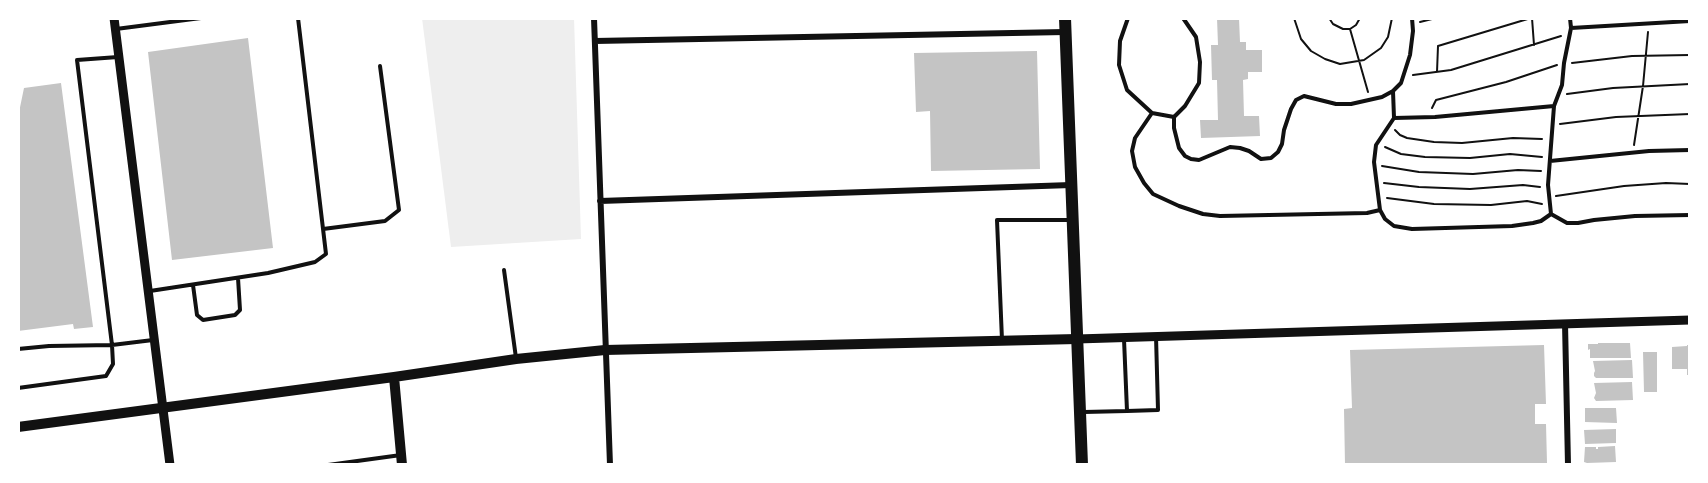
<!DOCTYPE html>
<html>
<head>
<meta charset="utf-8">
<style>
  body { margin:0 }
  #map { position:relative; width:1708px; height:483px; overflow:hidden; background:#fff; font-family:Jost,sans-serif }
  canvas { display:block }
  .frame { position:absolute; inset:0; border:20px solid #fff; pointer-events:none }
</style>
</head>
<body>
<div id="map">
<canvas width="1708" height="483"></canvas>
<div class="frame"></div>
</div>
<script>
const context = document.querySelector('canvas').getContext('2d');
context.lineJoin = 'round';
function fill(path, color) {
  context.fillStyle = color;
  context.fill(path, 'evenodd');
}
function poly(rows) {
  const path = new Path2D();
  for (const r of rows) {
    path.moveTo(r[0], r[1]);
    for (let i = 2; i < r.length; i += 2) path.lineTo(r[i], r[i + 1]);
  }
  return path;
}
function stroke(path, color, width, dash) {
  context.strokeStyle = color;
  context.lineWidth = width;
  context.lineCap = dash ? 'butt' : 'round';
  context.setLineDash(dash || []);
  context.stroke(path);
}
fill(poly([
  [422,18,574,18,581,239,451,247]
]), '#eee');
fill(poly([
  [1217,18,1239,18,1240,42,1246,42,1246,50,1262,50,1262,72,1248,72,1248,79,1243,80,1244,116,1259,116,1260,136,1201,138,1200,120,1218,120,1217,80,1212,80,1211,45,1218,45],
  [248,38,273,248,172,260,148,52],
  [1037,51,1040,169,931,171,930,111,916,112,914,53],
  [61,83,93,327,74,329,73,324,18,331,18,117,24,88],
  [1598,343,1630,343,1631,358,1590,358,1590,349,1588,350,1588,344,1598,344],
  [1544,345,1546,404,1535,404,1535,424,1546,424,1547,463,1471,465,1345,465,1344,409,1352,408,1350,350],
  [1687,345,1690,345,1690,375,1687,375,1687,369,1672,369,1672,347,1687,346],
  [1643,352,1657,352,1657,392,1644,392],
  [1632,360,1633,378,1596,378,1594,376,1594,373,1595,371,1593,361],
  [1632,382,1633,400,1596,401,1594,398,1596,393,1594,383],
  [1585,408,1616,408,1617,423,1585,422],
  [1616,429,1616,443,1585,444,1584,430],
  [1615,446,1616,462,1587,463,1584,462,1585,447,1596,447,1596,449,1598,449,1598,447]
]), '#c4c4c4');
stroke(poly([
  [1294,18,1301,39,1311,51,1325,59,1340,64,1364,60,1381,48,1388,37,1392,18],
  [1329,18,1333,24,1343,29,1350,29,1356,25,1360,18],
  [1532,18,1534,45],
  [1420,22,1436,18],
  [1350,29,1368,92],
  [1572,63,1632,56,1690,55],
  [1437,72,1438,46,1531,18],
  [1413,75,1451,70,1561,36],
  [1567,94,1613,88,1690,84],
  [1432,108,1436,100,1506,82,1557,65],
  [1560,124,1616,117,1690,114],
  [1395,130,1400,135,1407,138,1434,142,1462,143,1513,138,1542,139],
  [1634,145,1643,86,1648,32],
  [1385,147,1401,154,1425,157,1470,158,1510,154,1542,157],
  [1382,166,1419,172,1473,174,1518,170,1541,171],
  [1384,183,1419,187,1470,189,1523,185,1540,187],
  [1556,196,1624,186,1666,183,1690,184],
  [1387,198,1434,204,1491,205,1527,201,1542,204]
]), '#111', 2);
stroke(poly([
  [1128,18,1120,41,1119,65,1127,90,1152,113,1174,117],
  [1183,18,1196,37,1200,62,1199,83,1185,106,1174,117,1174,128,1179,148,1185,156,1191,159,1199,160,1230,147,1240,148,1249,151,1261,159,1271,158,1278,152,1282,144,1284,130,1291,109,1296,100,1304,96,1336,104,1351,104,1382,97,1393,91,1401,83,1410,55,1413,31,1412,18],
  [1571,28,1690,21],
  [116,29,201,18],
  [118,57,77,60,112,345,153,340],
  [1393,91,1394,118,1376,145,1374,162,1380,210,1385,219,1394,226,1412,229,1512,226,1533,223,1541,221,1551,214],
  [1152,113,1135,138,1132,151,1135,167,1144,183,1153,194,1179,206,1203,214,1220,216,1367,213,1380,210],
  [1394,118,1435,117,1554,106],
  [1550,161,1649,151,1690,150],
  [1551,214,1548,185,1554,106,1562,85,1564,63,1571,28,1570,18],
  [1551,214,1567,223,1578,223,1594,220,1635,216,1690,215],
  [323,229,385,221,399,210,380,66],
  [504,270,516,358],
  [193,285,197,315,203,320,235,315,240,310,238,278],
  [150,291,268,273,315,262,326,254,298,18],
  [1002,340,997,220,1071,220],
  [18,349,49,346,112,345,113,364,106,376,18,388],
  [1127,411,1158,410,1156,336],
  [1084,412,1127,411,1124,339],
  [328,465,401,455]
]), '#111', 4);
stroke(poly([
  [594,18,610,465],
  [595,41,1065,32],
  [600,201,1071,185],
  [1565,323,1568,465]
]), '#111', 6);
stroke(poly([
  [114,18,170,465],
  [1077,339,1690,320]
]), '#111', 9);
stroke(poly([
  [394,377,402,465],
  [18,427,394,377,516,359,605,350,1077,339]
]), '#111', 10);
stroke(poly([
  [1065,18,1082,465]
]), '#111', 12);
</script>
</body>
</html>
